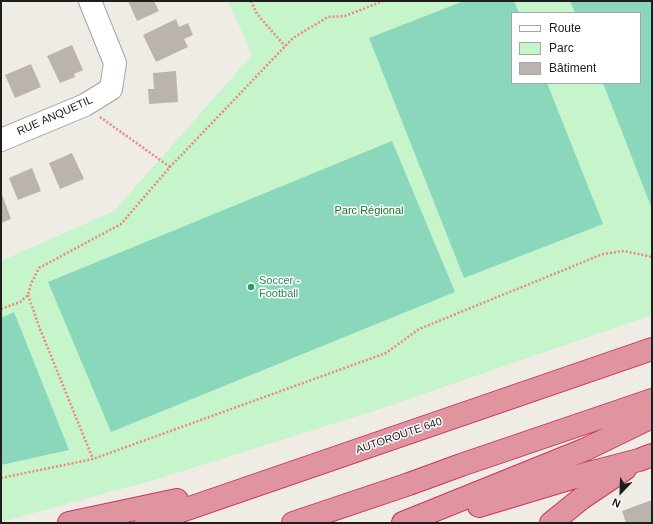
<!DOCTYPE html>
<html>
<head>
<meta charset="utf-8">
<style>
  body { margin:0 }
  #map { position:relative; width:653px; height:524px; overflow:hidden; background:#eeece5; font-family:Helvetica,sans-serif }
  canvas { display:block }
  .frame { position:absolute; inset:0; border:2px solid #1e1e1e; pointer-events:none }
  .legend { position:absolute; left:511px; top:12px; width:130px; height:72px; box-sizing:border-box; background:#fff; border:1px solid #a5a5a5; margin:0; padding:5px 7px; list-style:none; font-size:12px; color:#1e1e1e }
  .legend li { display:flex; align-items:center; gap:8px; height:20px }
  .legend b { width:20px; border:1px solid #a5a5a5 }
  .north { position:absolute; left:601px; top:472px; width:40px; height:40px; -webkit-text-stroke:3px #fff; paint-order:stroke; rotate:203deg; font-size:11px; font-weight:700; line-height:16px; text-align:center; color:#1e1e1e }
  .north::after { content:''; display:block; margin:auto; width:14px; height:18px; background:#1e1e1e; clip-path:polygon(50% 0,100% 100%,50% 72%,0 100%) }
</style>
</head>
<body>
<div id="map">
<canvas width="653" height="524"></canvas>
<div class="frame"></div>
<ul class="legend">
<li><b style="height:5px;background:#fff"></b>Route</li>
<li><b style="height:11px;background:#c6f5cc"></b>Parc</li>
<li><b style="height:11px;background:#bbb4ae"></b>Bâtiment</li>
</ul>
<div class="north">N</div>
</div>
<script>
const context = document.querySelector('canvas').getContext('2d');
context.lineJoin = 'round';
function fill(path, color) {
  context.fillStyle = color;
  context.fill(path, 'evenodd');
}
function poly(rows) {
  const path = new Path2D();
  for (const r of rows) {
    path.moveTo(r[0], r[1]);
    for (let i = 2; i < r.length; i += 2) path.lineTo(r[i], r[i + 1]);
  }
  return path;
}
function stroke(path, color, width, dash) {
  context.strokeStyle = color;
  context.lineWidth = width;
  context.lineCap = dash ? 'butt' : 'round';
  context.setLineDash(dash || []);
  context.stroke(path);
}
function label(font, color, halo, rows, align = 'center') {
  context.font = font + ' Helvetica,sans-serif';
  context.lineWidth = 3;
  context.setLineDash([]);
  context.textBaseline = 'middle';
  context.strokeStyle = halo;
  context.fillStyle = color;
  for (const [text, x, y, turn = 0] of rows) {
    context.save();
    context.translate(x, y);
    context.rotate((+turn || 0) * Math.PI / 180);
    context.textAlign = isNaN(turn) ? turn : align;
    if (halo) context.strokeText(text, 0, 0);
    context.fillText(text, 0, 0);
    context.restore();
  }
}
fill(poly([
  [228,1,652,1,652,315,380,409,154,480,1,522,1,261,114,211,252,55],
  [512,13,640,13,640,83,512,83]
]), '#c6f5cc');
fill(poly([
  [464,1,514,1,519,13,512,13,512,83,547,83,603,224,464,278,369,38],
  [570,1,652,1,652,209,603,83,640,83,640,13,575,13],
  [392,141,455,292,111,432,48,282],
  [14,312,69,450,1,465,1,318]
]), '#8ad7bc');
fill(poly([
  [128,1,154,1,159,11,137,21],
  [176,19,179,27,188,23,193,35,184,39,188,47,156,62,143,35],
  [72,45,83,70,74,74,75,77,60,83,47,56],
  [31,64,41,87,15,98,5,75],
  [176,71,178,102,149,104,148,89,154,89,153,73],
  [72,153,84,179,60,189,49,163],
  [32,168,41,191,18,200,9,178],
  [1,192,11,219,1,223],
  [652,500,652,523,626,523,622,511]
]), '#bbb4ae');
const minor = poly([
  [1,140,85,105,111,89,115,63,90,1]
]);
const highway = poly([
  [479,506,585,474,639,460,652,455],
  [69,523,177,500],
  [146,523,652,349],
  [293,523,409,484,461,465,652,400],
  [403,523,584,450,652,417],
  [551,523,582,498,625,469]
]);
stroke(minor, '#a2a2a2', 24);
stroke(highway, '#cb3462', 24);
stroke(poly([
  [251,1,257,14,285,46],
  [100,117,170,167],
  [28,295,40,329,93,459],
  [1,309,20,302,28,295,31,284,39,268,121,224,170,167,293,38,328,17,345,16,383,1],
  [1,478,93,459,386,353,419,329,603,254,624,251,652,257]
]), '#e87', 2.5, [2, 2]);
stroke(minor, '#fff', 22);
stroke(highway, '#df949f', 22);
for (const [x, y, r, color] of [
  [251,287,4,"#2e9e5b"]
]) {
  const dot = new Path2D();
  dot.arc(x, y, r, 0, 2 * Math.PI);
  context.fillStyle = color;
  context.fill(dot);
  stroke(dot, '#fff', 1.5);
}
label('11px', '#1e1e1e', '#fff', [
  ["RUE ANQUETIL",55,116,-24],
  ["AUTOROUTE 640",399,436,-19]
]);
label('11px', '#157420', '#fff', [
  ["Parc Régional",369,211]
]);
label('11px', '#27864d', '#fff', [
  ["Soccer -",259,281],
  ["Football",259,294]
], 'left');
</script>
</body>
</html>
